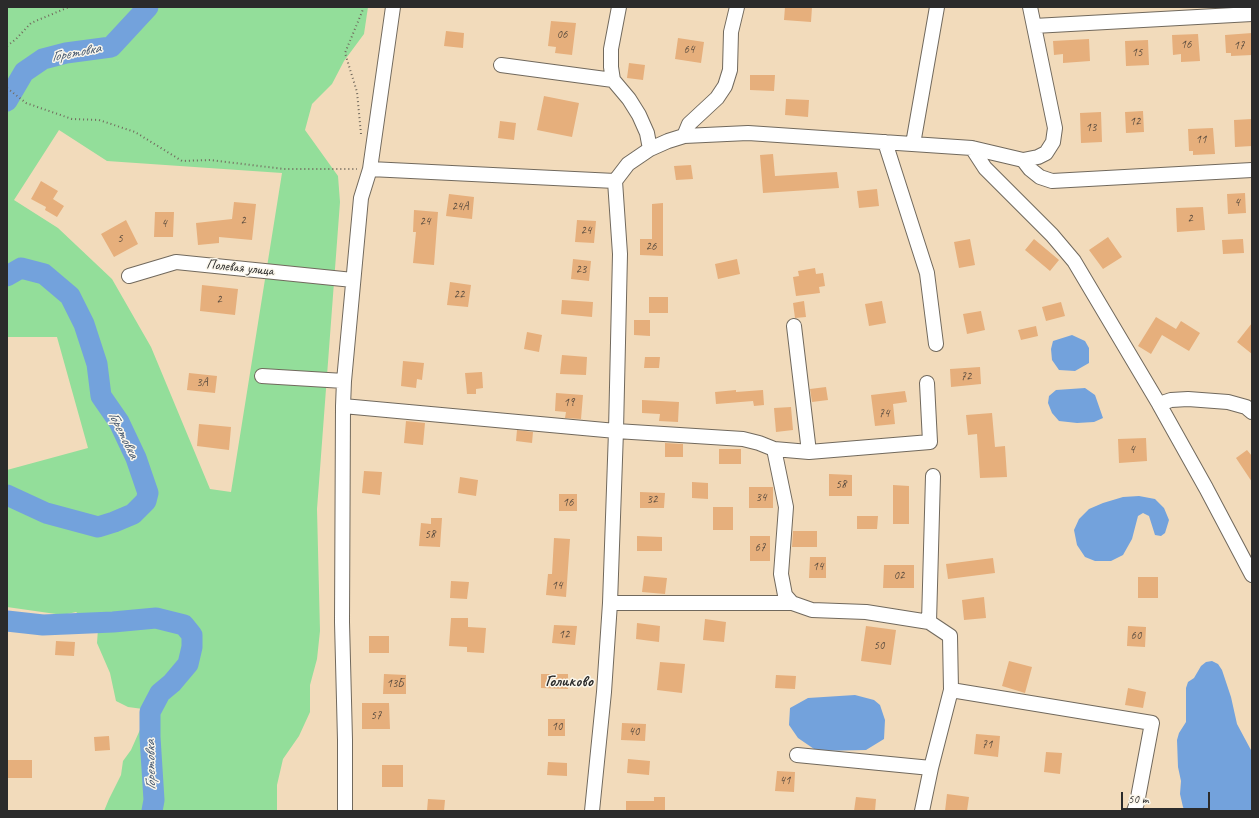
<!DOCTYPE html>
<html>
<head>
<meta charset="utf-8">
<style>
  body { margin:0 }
  #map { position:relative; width:1259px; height:818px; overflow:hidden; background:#f2dbbb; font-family:Caveat,sans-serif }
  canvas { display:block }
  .frame { position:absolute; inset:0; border:8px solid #2b2b2b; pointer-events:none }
  .scale { position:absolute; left:1121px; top:792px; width:89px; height:18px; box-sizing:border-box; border:2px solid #2b2b2b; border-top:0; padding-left:5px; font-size:12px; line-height:14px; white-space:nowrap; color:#2b2b2b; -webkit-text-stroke:3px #fbf7ec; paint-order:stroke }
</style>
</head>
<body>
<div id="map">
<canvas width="1259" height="818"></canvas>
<div class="frame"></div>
<div class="scale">50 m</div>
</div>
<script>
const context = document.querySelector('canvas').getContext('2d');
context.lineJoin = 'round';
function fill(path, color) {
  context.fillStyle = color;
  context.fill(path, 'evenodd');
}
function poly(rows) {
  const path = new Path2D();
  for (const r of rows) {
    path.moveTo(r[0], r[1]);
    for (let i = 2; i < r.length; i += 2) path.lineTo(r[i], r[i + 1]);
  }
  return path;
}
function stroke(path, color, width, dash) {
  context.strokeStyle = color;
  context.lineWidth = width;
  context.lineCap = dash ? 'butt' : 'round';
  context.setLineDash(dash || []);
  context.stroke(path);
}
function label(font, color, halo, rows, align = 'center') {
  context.font = font + ' Caveat,sans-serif';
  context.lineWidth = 3;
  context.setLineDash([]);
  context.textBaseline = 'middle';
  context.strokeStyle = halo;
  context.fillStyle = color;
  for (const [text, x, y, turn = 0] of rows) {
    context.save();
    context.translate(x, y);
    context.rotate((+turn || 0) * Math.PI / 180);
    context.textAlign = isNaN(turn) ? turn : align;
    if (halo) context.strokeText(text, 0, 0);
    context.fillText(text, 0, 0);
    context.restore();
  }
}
fill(poly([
  [7,7,368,7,364,34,344,61,332,84,312,104,305,130,338,176,340,202,317,509,320,631,317,659,310,685,310,712,299,736,283,759,277,785,277,811,104,811,109,799,121,775,123,761,131,750,143,723,143,709,128,707,116,701,110,673,97,643,98,629,76,612,63,615,7,607,7,470,88,448,57,337,7,337],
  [59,130,107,161,282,173,231,492,210,489,151,347,112,279,58,228,14,200]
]), '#93de9a');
fill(poly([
  [1072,335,1085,341,1089,348,1089,363,1075,371,1059,370,1052,360,1051,349,1053,341],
  [1085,388,1095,395,1103,418,1094,422,1077,423,1059,421,1052,413,1048,403,1049,396,1056,390],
  [1139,496,1155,499,1164,508,1169,520,1165,533,1161,536,1155,535,1149,516,1143,513,1138,516,1132,539,1123,555,1111,561,1095,561,1085,557,1077,545,1074,530,1079,519,1089,509,1103,503,1123,497],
  [1212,661,1218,664,1222,670,1231,697,1237,724,1252,752,1252,811,1185,811,1183,807,1180,794,1181,781,1178,767,1177,740,1179,733,1186,722,1186,688,1188,682,1194,678,1201,666,1206,662],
  [855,695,874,700,880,705,885,720,884,739,866,750,817,751,798,738,789,725,790,708,808,698]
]), '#73a2dc');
stroke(poly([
  [7,101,24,72,43,59,66,53,111,47,148,7],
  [7,276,21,268,44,274,70,296,84,324,97,364,101,396,119,422,136,458,148,493,146,501,133,514,114,522,98,527,46,513,7,495],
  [7,621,43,625,113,622,156,618,184,625,192,635,192,647,188,664,172,683,160,693,150,712,150,737,154,800,152,811]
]), '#73a2dc', 21);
fill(poly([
  [785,7,812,7,811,22,784,20],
  [551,21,576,23,572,55,555,53,556,47,548,46],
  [446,31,464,33,463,48,444,46],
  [1252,33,1252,55,1231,56,1231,53,1226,53,1225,35],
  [1198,34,1200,61,1181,62,1181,54,1173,55,1172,35],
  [678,38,704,42,701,63,675,59],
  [1089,39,1090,61,1063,63,1063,54,1054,55,1053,41],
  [1148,40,1149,65,1126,66,1125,41],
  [629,63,645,65,643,80,627,78],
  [750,75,775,75,774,91,750,90],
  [544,96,579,103,572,137,537,130],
  [786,99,809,100,808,117,785,115],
  [1143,111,1144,132,1126,133,1125,112],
  [1101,112,1102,142,1081,143,1080,113],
  [1252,119,1252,146,1235,147,1234,120],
  [500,121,516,123,514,140,498,138],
  [1213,128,1215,154,1193,155,1193,151,1189,151,1188,129],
  [773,154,775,176,837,172,839,188,763,193,760,155],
  [691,165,693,179,676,180,674,166],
  [41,181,58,191,53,199,64,206,57,217,45,210,46,207,31,199],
  [877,189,879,206,859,208,857,191],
  [1245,193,1246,213,1228,214,1227,194],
  [449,194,474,197,472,219,446,216],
  [234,202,256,204,252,240,219,237,219,243,198,245,196,223,232,219],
  [663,203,663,256,640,255,640,239,652,239,652,204],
  [1203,207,1205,230,1177,232,1176,208],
  [414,210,438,212,434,265,413,263,416,232,413,232],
  [155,212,174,212,173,237,154,237],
  [126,220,138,244,114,257,101,234],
  [577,220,596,221,594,243,575,242],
  [1108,237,1122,257,1103,269,1089,250],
  [970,239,975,265,959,268,954,242],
  [1034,239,1059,260,1050,271,1025,250],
  [1243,239,1244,253,1223,254,1222,240],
  [573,259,591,261,589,281,571,279],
  [737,259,740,274,718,279,715,264],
  [815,268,816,274,823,273,825,286,819,287,820,293,796,296,793,277,799,276,798,271],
  [450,282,471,285,468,307,447,305],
  [202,285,238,289,235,315,200,311],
  [649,297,668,297,668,313,649,313],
  [562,300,593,302,592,317,561,314],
  [804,301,806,317,795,318,793,303],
  [882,301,886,323,869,326,865,304],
  [1061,302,1065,316,1046,321,1042,307],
  [981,311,985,330,967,334,963,314],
  [1156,317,1176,329,1181,321,1200,333,1189,351,1162,335,1151,354,1138,346],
  [634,320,650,320,650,336,634,335],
  [1252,323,1252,354,1237,342],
  [1036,326,1038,336,1021,340,1018,330],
  [527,332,542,335,539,352,524,349],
  [562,355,587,357,586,375,560,374],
  [645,357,660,357,659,368,644,368],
  [403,361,424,363,422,380,417,379,416,388,401,386],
  [980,367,981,384,951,387,950,369],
  [482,372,483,388,476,389,476,394,467,394,465,373],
  [189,373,217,376,215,393,187,390],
  [826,387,828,400,812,402,810,389],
  [736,390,736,392,763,390,764,405,754,406,753,401,716,404,715,392],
  [905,391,907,402,893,404,895,424,875,426,871,395],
  [556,393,583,395,581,419,565,418,566,412,555,411],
  [642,400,679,402,678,422,659,421,660,414,642,413],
  [791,407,793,430,776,432,774,408],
  [992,413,995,447,1005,446,1007,477,980,478,977,434,968,435,966,415],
  [406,421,425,423,423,445,404,443],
  [199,424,231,427,229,450,197,446],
  [517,430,533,432,532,443,516,441],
  [1146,438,1147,461,1119,463,1118,439],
  [665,443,683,444,683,457,665,457],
  [719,449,741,449,741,464,719,464],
  [1247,450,1252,456,1252,482,1236,458],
  [364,471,382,472,380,495,362,493],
  [829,474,852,475,852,496,829,496],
  [460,477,478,480,476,496,458,493],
  [692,482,708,483,708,499,692,498],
  [893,485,909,486,909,524,893,524],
  [749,487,773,487,773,508,749,508],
  [640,492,665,493,664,508,640,508],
  [559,494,577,494,577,511,559,511],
  [713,507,733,507,733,530,713,530],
  [857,516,878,516,877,529,857,529],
  [431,518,442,518,440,547,419,546,421,523,431,524],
  [793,531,817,531,817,547,792,547],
  [637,536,662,537,662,551,637,551],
  [750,536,770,536,770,561,750,561],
  [554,538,570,539,566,597,546,595,548,574,552,574],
  [810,557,826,557,826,578,809,578],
  [993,558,995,573,948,579,946,564],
  [884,565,914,565,914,588,883,588],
  [644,576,667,578,665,594,642,592],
  [1138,577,1158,577,1158,598,1138,598],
  [451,581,469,582,467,599,450,598],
  [984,597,986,618,964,620,962,600],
  [451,618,468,618,468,627,486,628,484,653,467,652,467,647,449,646],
  [705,619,726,622,724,642,703,640],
  [637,623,660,626,659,642,636,639],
  [554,625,577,626,575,645,552,643],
  [866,626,896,630,891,665,861,661],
  [1128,626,1146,627,1145,647,1127,646],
  [369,636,389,636,389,653,369,653],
  [56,641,75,642,74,656,55,655],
  [1009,661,1032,667,1025,693,1002,686],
  [660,662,685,664,682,693,657,690],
  [384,674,406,675,406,694,383,694],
  [541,674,568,674,568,689,541,688],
  [776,675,796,676,795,689,775,688],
  [1128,688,1146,692,1143,708,1125,705],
  [362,703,389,703,390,729,362,729],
  [548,719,565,719,565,736,548,736],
  [622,723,646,724,645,741,621,740],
  [976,734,1000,736,998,757,974,754],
  [109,736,110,750,95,751,94,737],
  [1046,752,1062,753,1060,774,1044,772],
  [628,759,650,761,649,775,627,773],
  [7,760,32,760,32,778,7,778],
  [548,762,567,763,567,776,547,775],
  [382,765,403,765,403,787,382,787],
  [777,771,795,772,794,792,775,791],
  [947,794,969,797,967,811,945,811],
  [654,797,665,797,665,811,626,811,626,801,654,801],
  [856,797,876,799,875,811,854,811],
  [428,799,445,800,444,811,427,811]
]), '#e6af7c');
const minor = poly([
  [619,7,611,49,611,67,613,80,629,99,639,115,647,133,650,149],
  [1034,26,1252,14],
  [501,65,613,80],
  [684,136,689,124,717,98,725,86,730,70,731,32,737,7],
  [885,142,927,273,936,344],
  [913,144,937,7],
  [972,148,1023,160,1030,169,1040,177,1052,181,1252,170],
  [1023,160,1038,157,1046,153,1053,142,1055,128,1030,7],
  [370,169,615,181],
  [129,276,176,262,353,280],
  [794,326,809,452],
  [262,376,344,381],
  [1159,404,1171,400,1188,399,1228,402,1246,407,1252,412],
  [343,406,616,431,743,439,759,443,774,449,809,452,930,442,927,383],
  [774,449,786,507,781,574,785,595,792,603,812,610,866,612,929,622,950,636,951,690,931,768,922,811],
  [610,603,792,603],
  [929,622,933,476],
  [951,690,1152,723,1137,803,1134,811],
  [797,755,931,768],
  [345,811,345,740,342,622,343,406,344,381,361,198,370,169,393,7],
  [592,811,604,692,610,603,616,431,620,254,615,181,628,164,650,149,668,141,684,136,748,133,972,148,985,168,1052,235,1074,261,1159,404,1206,488,1252,575]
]);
stroke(minor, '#71695d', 16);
stroke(poly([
  [7,46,16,39,31,23,69,7],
  [7,88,26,103,72,119,99,120,135,132,182,161,210,160,284,169,357,169],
  [361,134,357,92,345,53,364,7]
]), '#71695d', 2, [1, 3]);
stroke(minor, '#fff', 14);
label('12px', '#5a4c3f', null, [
  ["06",562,35],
  ["16",1186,45],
  ["17",1239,46],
  ["64",689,50],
  ["15",1137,53],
  ["12",1135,122],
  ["13",1091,128],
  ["11",1201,140],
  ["4",1237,203],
  ["24А",460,207],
  ["2",1190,219],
  ["2",243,221],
  ["24",425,222],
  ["4",164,224],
  ["24",586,231],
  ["5",120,239],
  ["26",651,247],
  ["23",581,270],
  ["22",459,295],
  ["2",219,300],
  ["72",966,377],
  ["3А",202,383],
  ["19",569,403],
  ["74",884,414],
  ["4",1132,450],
  ["58",841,485],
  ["34",761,498],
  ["32",652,500],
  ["16",568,503],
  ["58",430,535],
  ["67",760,548],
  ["14",818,567],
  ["02",899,576],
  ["14",557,586],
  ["12",564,635],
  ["60",1136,636],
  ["50",879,646],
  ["13Б",395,684],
  ["57",376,716],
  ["10",557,727],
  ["40",634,732],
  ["71",987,745],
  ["41",785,781]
]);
label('14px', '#2b2b2b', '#fbf7ec', [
  ["Полевая улица",240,268,6]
]);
label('italic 15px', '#485b72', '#fbf7ec', [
  ["Горетовка",76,53,-11],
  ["Горетовка",123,435,63],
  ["Горетовка",151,765,-91]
]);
label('bold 16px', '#2b2b2b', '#fbf7ec', [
  ["Голиково",569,682]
]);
</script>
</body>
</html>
